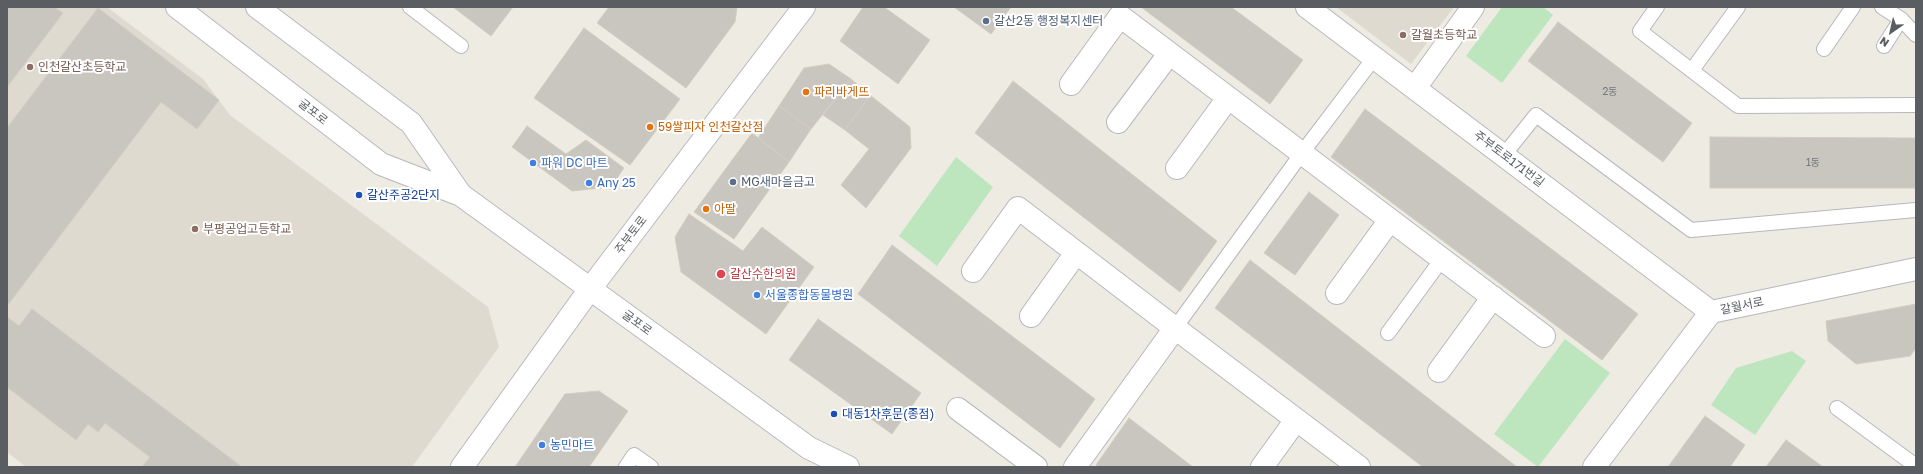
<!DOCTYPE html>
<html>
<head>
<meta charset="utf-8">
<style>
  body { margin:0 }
  #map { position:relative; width:1923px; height:474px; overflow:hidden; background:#eeebe2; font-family:"Golos Text",sans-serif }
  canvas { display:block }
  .frame { position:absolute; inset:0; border:8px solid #5a5e63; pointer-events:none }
  .north { position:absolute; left:1871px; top:12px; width:40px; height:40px; -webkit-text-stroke:3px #fff; paint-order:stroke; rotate:214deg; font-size:11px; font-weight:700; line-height:16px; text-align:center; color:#5a5e63 }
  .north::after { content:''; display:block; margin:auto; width:14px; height:18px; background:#5a5e63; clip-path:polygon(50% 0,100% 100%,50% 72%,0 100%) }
</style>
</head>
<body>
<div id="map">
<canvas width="1923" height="474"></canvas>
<div class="frame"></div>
<div class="north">N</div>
</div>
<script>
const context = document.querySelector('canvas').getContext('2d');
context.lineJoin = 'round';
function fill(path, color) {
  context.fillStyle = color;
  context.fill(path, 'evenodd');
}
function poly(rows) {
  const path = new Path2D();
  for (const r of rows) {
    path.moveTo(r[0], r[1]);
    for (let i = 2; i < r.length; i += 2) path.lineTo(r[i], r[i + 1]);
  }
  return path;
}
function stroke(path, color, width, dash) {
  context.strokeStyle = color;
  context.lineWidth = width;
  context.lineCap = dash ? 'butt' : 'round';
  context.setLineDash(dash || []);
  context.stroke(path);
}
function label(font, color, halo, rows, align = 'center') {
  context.font = font + ' "Golos Text","Noto Sans KR",sans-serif';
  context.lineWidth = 4;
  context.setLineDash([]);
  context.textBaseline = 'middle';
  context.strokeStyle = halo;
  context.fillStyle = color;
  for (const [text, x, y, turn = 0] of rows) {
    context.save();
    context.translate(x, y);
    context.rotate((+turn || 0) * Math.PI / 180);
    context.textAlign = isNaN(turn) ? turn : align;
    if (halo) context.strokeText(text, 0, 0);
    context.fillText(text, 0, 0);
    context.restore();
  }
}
fill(poly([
  [7,7,107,7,203,79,230,115,488,307,499,347,412,467,26,467,7,452],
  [1336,7,1454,7,1411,64]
]), '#dedad0');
fill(poly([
  [1502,7,1543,7,1553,15,1502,83,1466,56],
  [956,157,993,187,937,266,899,236],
  [1565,339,1610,373,1538,467,1494,434],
  [1792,351,1806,361,1755,435,1711,405,1736,368]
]), '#bee6be');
const building = poly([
  [7,7,54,7,63,13,7,87,7,7],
  [453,7,513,7,491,36,453,7],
  [609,7,737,7,735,22,686,88,597,23,609,7],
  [863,7,884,7,930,40,898,84,840,41,863,7],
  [954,7,1011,7,991,34,954,7],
  [1141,7,1231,7,1303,60,1270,104,1141,7],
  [98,8,219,100,197,129,161,102,7,306,7,128,98,8],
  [1558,22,1692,123,1663,162,1528,61,1558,22],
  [584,28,680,99,630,165,534,98,584,28],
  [829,64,851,79,811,129,779,106,804,68,829,64],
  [851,79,870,95,845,130,823,115,851,79],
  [1013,81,1217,241,1180,292,975,133,1013,81],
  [870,95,910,127,911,148,866,208,841,185,869,149,845,130,870,95],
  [779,106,811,129,789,162,758,138,779,106],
  [1365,109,1638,314,1602,360,1331,157,1365,109],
  [527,126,566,154,586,140,624,168,611,187,572,191,512,147,527,126],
  [752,133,789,162,734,239,694,212,752,133],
  [1710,137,1916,138,1916,188,1710,188,1710,137],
  [1309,192,1339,215,1295,275,1264,253,1309,192],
  [689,214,743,251,762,227,814,267,766,334,681,272,675,237,689,214],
  [892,245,1095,399,1060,448,858,294,892,245],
  [1250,260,1517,467,1423,467,1215,308,1250,260],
  [1916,304,1916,348,1910,356,1856,364,1828,341,1826,321,1916,304],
  [32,309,242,467,142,467,150,457,105,423,98,432,88,424,76,440,7,387,7,317,19,326,32,309],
  [818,319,921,393,892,434,789,360,818,319],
  [599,391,628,411,589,467,515,467,565,394,599,391],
  [1705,416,1745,445,1730,467,1668,467,1705,416],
  [1129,418,1193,467,1098,467,1096,465,1129,418],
  [1786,440,1823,467,1766,467,1786,440]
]);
fill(building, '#c8c6bf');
stroke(building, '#d2cdc0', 1);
const lane = poly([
  [410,7,461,46],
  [1657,7,1640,31,1738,106,1916,105],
  [1882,7,1901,19,1916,35],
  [1884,46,1901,19],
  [1824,49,1853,7],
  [1692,70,1738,7],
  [1504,155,1536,115,1691,230,1916,210],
  [1175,328,1302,153,1374,58],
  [1388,333,1442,259],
  [1837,408,1916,466],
  [626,467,634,455,651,467]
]);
const street = poly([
  [1307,7,1711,312],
  [1071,84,1120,16,1544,336],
  [1415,88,1473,7],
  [1118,122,1169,54],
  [1177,168,1228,98],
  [973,271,1018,208,1175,328],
  [1337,293,1390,220],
  [1031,316,1076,253],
  [1439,371,1493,297],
  [958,409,1036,467],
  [1075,467,1175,328,1359,467],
  [1262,467,1296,420],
  [1594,467,1711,312,1916,269]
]);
const secondary = poly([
  [177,7,381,164,461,195,809,448,848,467],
  [257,7,411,123,461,195],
  [462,467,590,289,804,7]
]);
stroke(lane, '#b5b8bd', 16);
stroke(street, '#b5b8bd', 24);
stroke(secondary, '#b6b9bf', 24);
stroke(lane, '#fff', 14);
stroke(street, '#fff', 22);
stroke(secondary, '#fff', 22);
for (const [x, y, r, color] of [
  [986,21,4,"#5c6f8a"],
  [1403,35,4,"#8d6e63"],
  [30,67,4,"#8d6e63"],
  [806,92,4,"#e8710a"],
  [650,127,4,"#e8710a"],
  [533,163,4,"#3f7fe0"],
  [733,182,4,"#5c6f8a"],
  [589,183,4,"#3f7fe0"],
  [359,195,4,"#1a4fb4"],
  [706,209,4,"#e8710a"],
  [195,229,4,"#8d6e63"],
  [721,274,5,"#e0444e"],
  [757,295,4,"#3f7fe0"],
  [834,414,4,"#1a4fb4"],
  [542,445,4,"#3f7fe0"]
]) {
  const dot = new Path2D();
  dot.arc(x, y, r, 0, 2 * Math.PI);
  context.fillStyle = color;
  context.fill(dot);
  stroke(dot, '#fff', 1.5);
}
label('10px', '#76787a', null, [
  ["2동",1610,92],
  ["1동",1813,163]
]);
label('12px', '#4e5e75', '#fff', [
  ["갈산2동 행정복지센터",994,21],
  ["MG새마을금고",741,182]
], 'left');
label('12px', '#785e54', '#fff', [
  ["갈월초등학교",1411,35],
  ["인천갈산초등학교",38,67],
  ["부평공업고등학교",203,229]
], 'left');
label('12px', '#c56008', '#fff', [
  ["파리바게뜨",814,92],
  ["59쌀피자 인천갈산점",658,127],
  ["아딸",714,209]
], 'left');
label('12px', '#5a5e63', '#fff', [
  ["굴포로",313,112,38],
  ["주부토로171번길",1509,159,37],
  ["주부토로",631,235,-53],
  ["갈월서로",1742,306,-12],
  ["굴포로",637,323,36]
]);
label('12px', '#366cbe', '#fff', [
  ["파워 DC 마트",541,163],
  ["Any 25",597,183],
  ["서울종합동물병원",765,295],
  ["농민마트",550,445]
], 'left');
label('12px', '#164399', '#fff', [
  ["갈산주공2단지",367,195],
  ["대동1차후문(종점)",842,414]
], 'left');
label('12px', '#be3a42', '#fff', [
  ["갈산수한의원",730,274]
], 'left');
</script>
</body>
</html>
